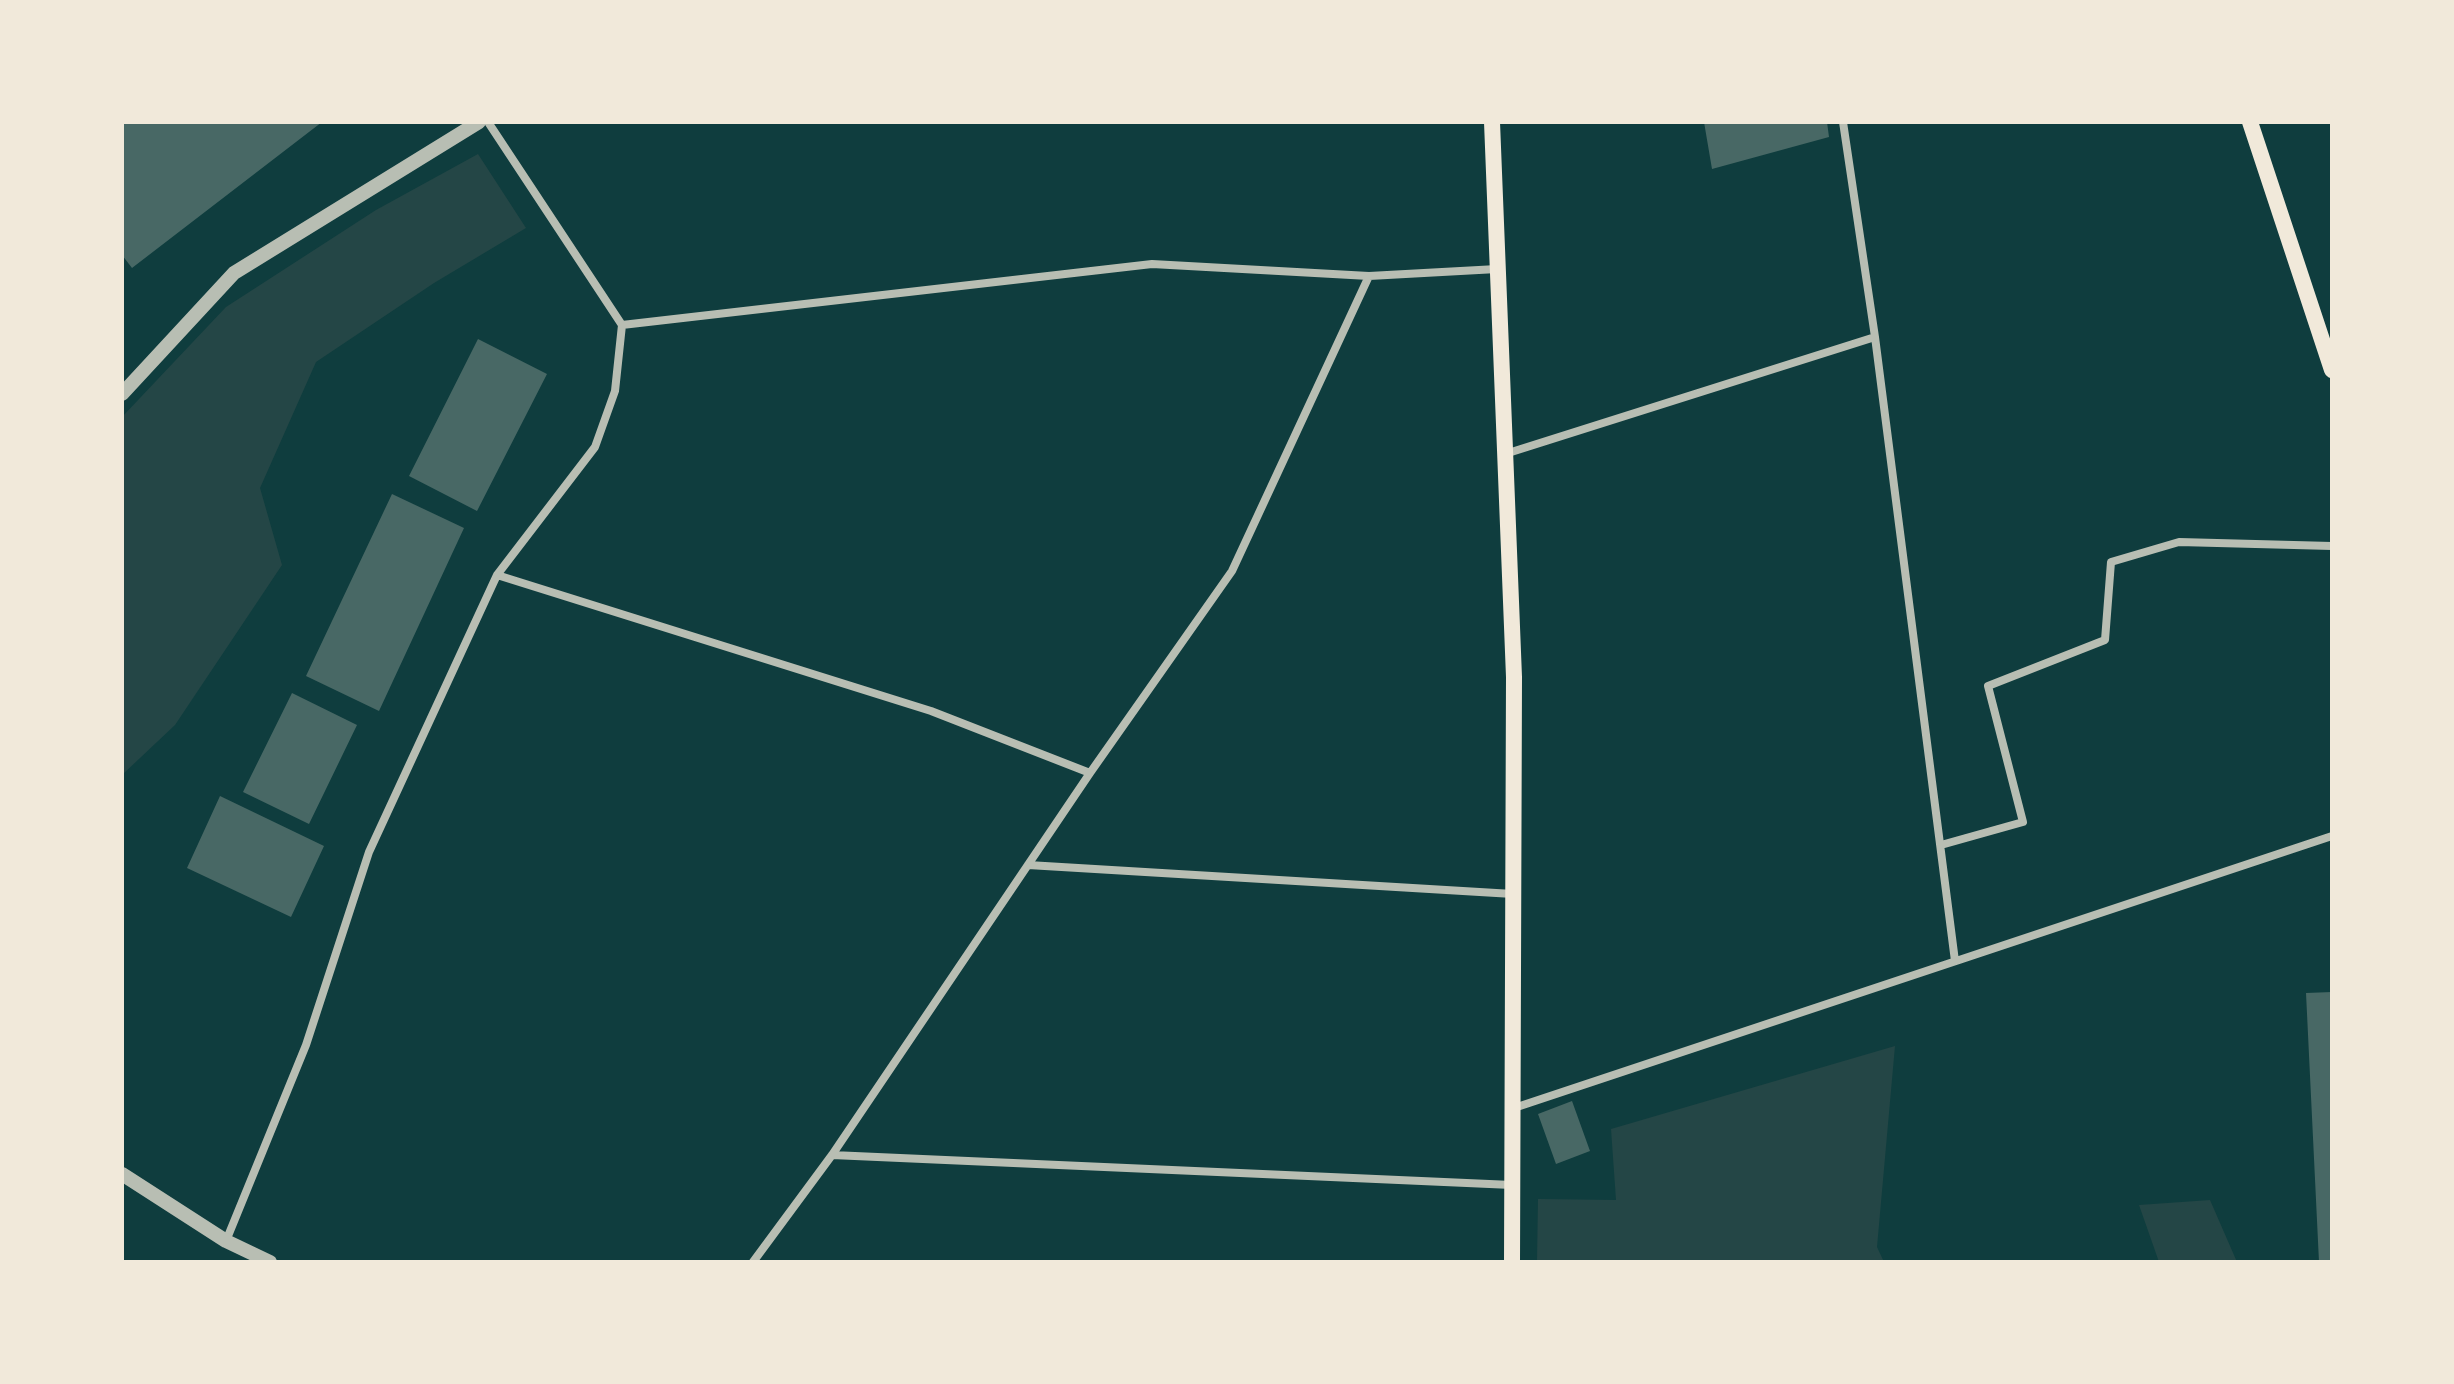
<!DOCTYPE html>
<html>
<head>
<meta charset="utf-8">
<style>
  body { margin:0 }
  #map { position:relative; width:2454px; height:1384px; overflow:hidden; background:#0f3d3e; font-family:"Archivo Narrow",sans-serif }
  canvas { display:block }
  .frame { position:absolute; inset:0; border:124px solid #f1e9da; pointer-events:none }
</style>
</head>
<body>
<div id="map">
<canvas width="2454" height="1384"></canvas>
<div class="frame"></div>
</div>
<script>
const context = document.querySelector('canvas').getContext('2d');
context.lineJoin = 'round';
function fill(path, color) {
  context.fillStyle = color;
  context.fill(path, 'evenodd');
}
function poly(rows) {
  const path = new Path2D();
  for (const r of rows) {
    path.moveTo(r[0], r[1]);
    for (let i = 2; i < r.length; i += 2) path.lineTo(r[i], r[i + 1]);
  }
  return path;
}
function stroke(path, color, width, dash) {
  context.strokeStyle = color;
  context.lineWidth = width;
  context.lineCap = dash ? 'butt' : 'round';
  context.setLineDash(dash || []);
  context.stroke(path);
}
fill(poly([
  [478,154,526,228,434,283,316,362,260,488,282,565,175,725,122,775,122,417,226,307,376,210],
  [1895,1046,1877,1247,1884,1262,1537,1262,1538,1199,1616,1200,1611,1129],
  [2210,1200,2237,1262,2159,1262,2139,1205]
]), '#244646');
fill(poly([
  [122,122,322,122,132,268,122,255],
  [1704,122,1827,122,1829,137,1712,169],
  [478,339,547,374,477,511,409,476],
  [392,494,464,528,379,711,306,676],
  [292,693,357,725,309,824,243,792],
  [220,796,324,846,291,917,187,868],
  [2332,992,2332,1262,2319,1262,2306,993],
  [1572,1101,1590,1151,1556,1164,1538,1114]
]), '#486865');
stroke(poly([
  [1843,122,1875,337,1955,961],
  [622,325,1152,264,1369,276],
  [1505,454,1875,337],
  [497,575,931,711,1090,773],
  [1941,845,2023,822,1988,686,2105,640,2111,562,2179,542,2332,546],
  [1028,865,1513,894],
  [1514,1108,2332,836],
  [832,1155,1512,1185],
  [226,1241,306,1045,369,852,497,575,595,447,615,391,622,325,488,122],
  [753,1262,832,1155,1090,773,1232,571,1369,276,1497,269]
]), '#b8beb3', 8);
stroke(poly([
  [122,394,234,273,479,122],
  [122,1174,226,1241,270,1262]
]), '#b8beb3', 14);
stroke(poly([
  [1492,122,1514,677,1512,1262],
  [2250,122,2332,370]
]), '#f1e9da', 16);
</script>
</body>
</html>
